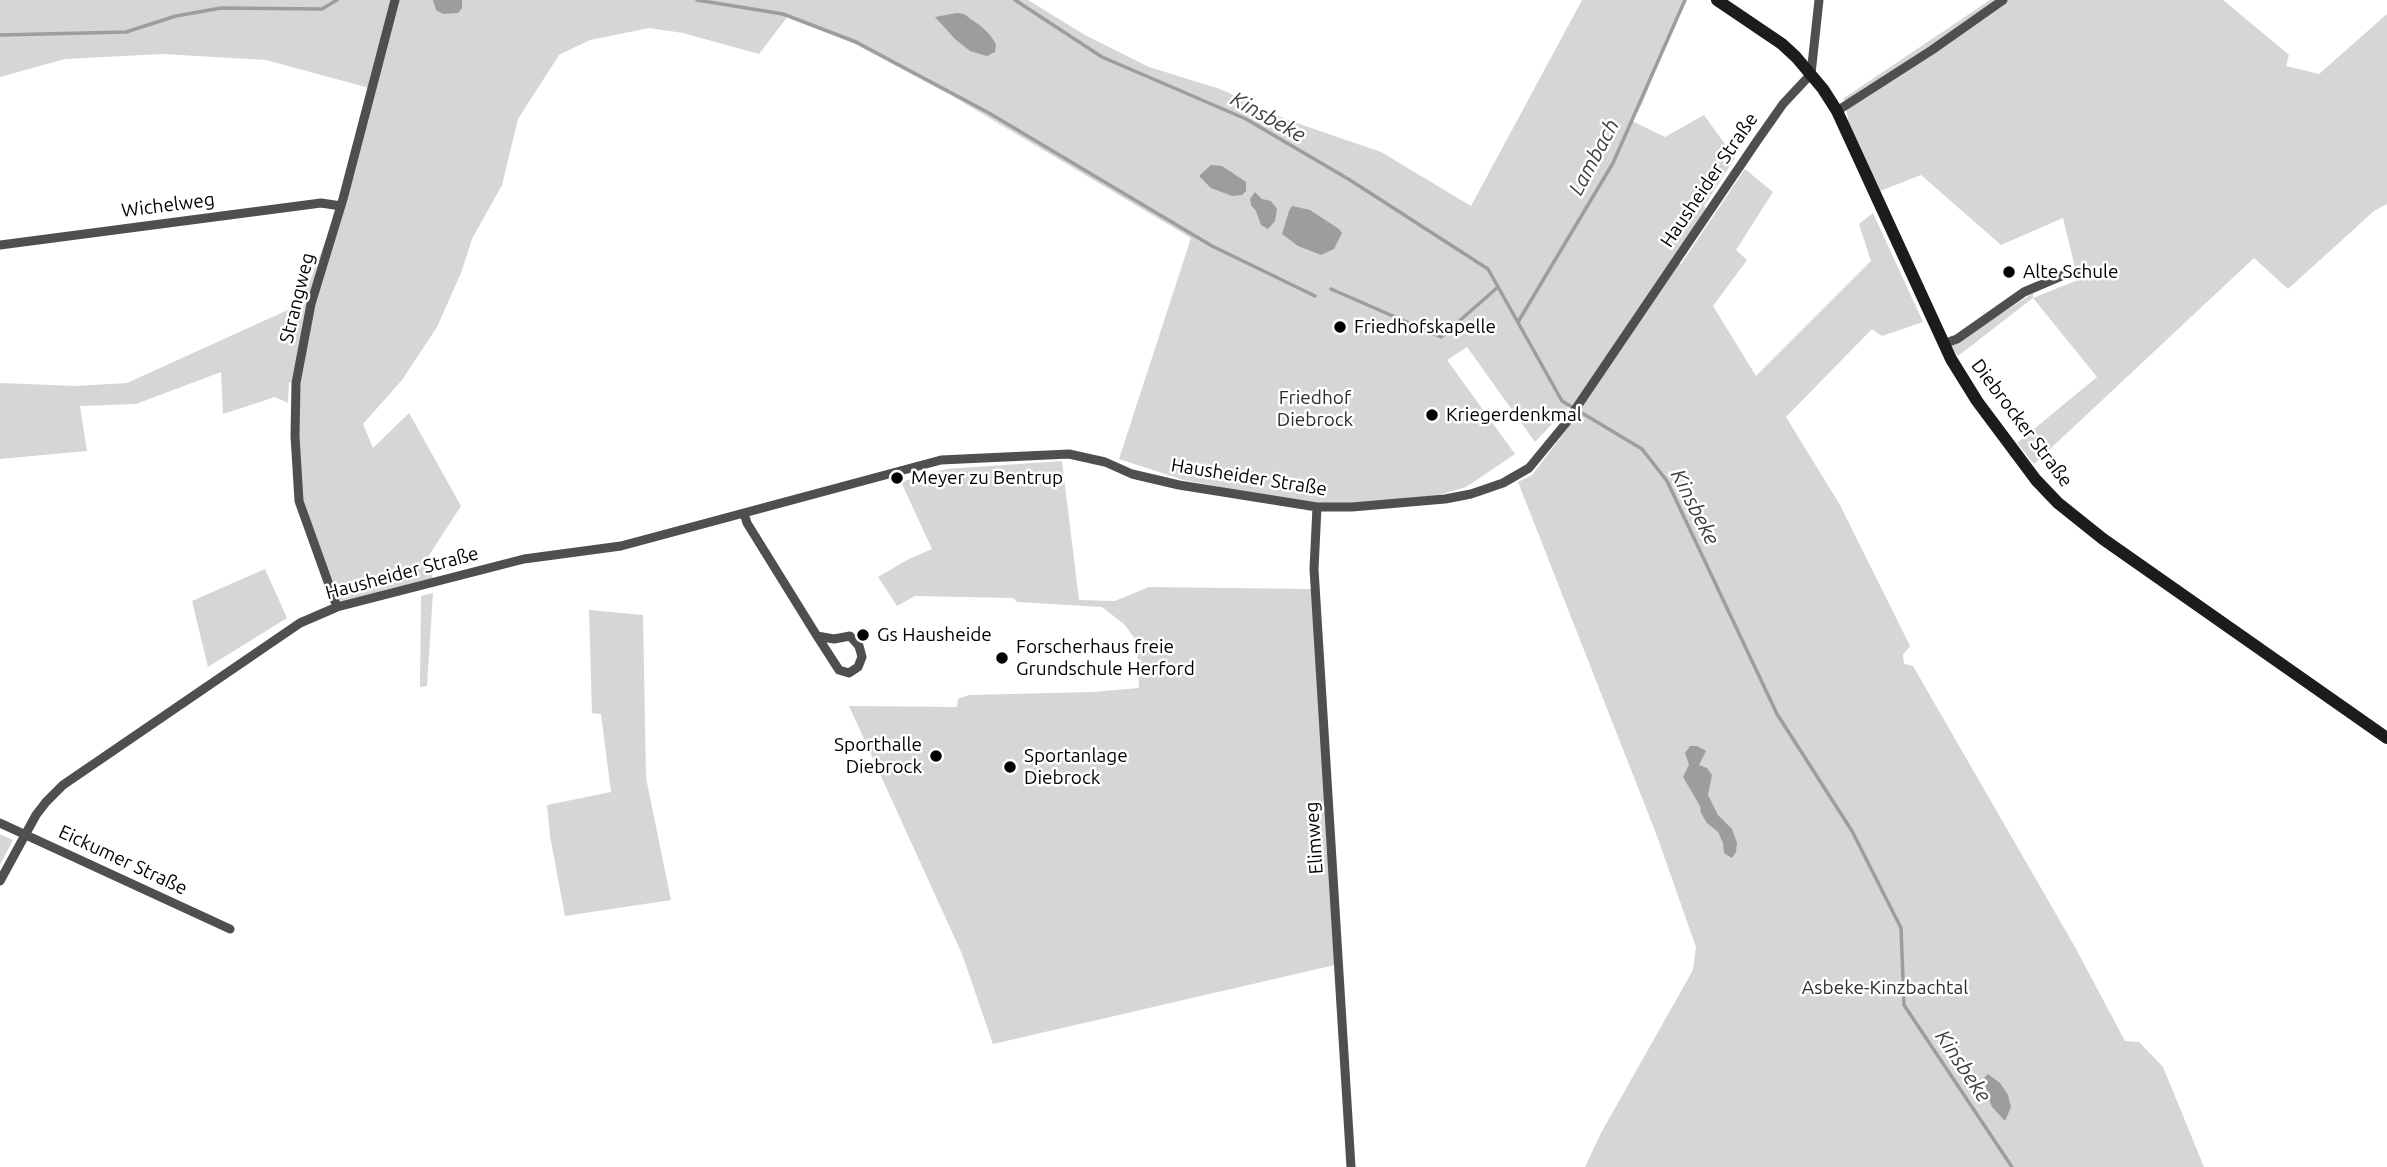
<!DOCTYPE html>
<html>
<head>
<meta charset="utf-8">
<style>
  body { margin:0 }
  canvas { display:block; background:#fff }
</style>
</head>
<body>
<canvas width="2387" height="1167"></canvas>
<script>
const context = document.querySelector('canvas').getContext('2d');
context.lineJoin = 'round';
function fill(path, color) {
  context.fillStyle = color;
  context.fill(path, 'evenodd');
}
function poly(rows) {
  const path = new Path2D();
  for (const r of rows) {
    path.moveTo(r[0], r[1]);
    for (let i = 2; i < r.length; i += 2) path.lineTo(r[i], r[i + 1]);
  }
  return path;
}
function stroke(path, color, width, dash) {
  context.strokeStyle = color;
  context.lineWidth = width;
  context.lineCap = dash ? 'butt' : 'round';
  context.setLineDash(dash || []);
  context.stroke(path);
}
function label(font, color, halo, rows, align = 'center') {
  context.font = font + ' Ubuntu,sans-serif';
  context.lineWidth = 5;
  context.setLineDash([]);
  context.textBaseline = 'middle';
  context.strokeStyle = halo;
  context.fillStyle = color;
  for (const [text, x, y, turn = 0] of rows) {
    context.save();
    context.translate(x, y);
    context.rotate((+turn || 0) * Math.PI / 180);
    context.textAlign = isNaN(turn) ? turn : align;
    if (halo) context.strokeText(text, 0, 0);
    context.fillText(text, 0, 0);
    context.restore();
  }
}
fill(poly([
  [0,0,1028,0,1085,35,1149,67,1220,89,1288,120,1381,152,1471,206,1582,0,1683,0,1642,104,1632,121,1665,137,1704,115,1735,158,1704,206,1706,208,1676,260,1681,264,1745,169,1773,192,1736,250,1747,260,1713,306,1756,376,1871,261,1859,224,1873,213,1923,322,1882,336,1872,329,1786,417,1840,505,1910,646,1903,655,1904,664,1913,666,2075,947,2125,1041,2139,1042,2163,1067,2204,1167,1585,1167,1601,1133,1693,970,1696,947,1657,836,1518,482,1532,475,1580,412,1569,406,1535,442,1467,347,1447,360,1515,454,1466,487,1439,495,1353,505,1308,504,1184,480,1119,459,1191,238,954,97,853,43,788,16,759,54,683,33,649,28,590,40,559,55,518,119,502,185,472,239,461,273,437,327,402,380,363,424,373,448,409,413,461,506,426,560,433,579,340,603,302,496,302,484,298,483,296,383,289,382,288,403,275,397,223,414,221,372,136,404,80,406,87,451,0,459,0,383,75,386,127,383,301,304,339,206,369,88,266,60,162,54,65,59,0,77],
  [1990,0,2223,0,2289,55,2286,66,2319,74,2387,14,2387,204,2374,211,2288,289,2254,258,2034,464,2017,443,2097,377,2033,298,1958,356,1951,346,2033,293,2033,298,2078,280,2063,218,2001,245,1921,175,1880,191,1849,124,1844,98],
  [1062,461,1079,600,1115,601,1149,587,1311,589,1324,771,1335,965,993,1044,962,954,849,706,957,707,958,699,969,695,1093,692,1139,688,1137,642,1125,625,1102,607,1017,602,1013,598,915,596,897,606,878,577,909,559,932,549,901,482,946,469],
  [265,569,287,618,208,667,192,601],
  [433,593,427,686,420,687,421,596],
  [589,610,643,615,646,778,671,900,565,916,550,836,547,805,611,792,601,714,592,713],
  [0,834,13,840,0,865]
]), '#d6d6d6');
fill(poly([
  [433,0,462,0,462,8,458,13,443,14,436,10],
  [957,13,964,14,982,27,990,35,996,44,995,52,987,56,970,51,955,39,935,17],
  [1211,165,1222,166,1246,182,1246,191,1242,195,1232,196,1211,188,1199,176],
  [1255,192,1262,199,1271,201,1277,209,1275,221,1268,229,1261,225,1256,211,1251,205,1250,199],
  [1292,206,1310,210,1339,229,1342,233,1334,249,1321,255,1298,246,1282,234,1289,211],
  [1690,746,1697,746,1706,751,1699,765,1707,768,1712,775,1708,795,1718,815,1732,829,1737,843,1736,852,1732,858,1724,853,1723,843,1718,832,1707,823,1701,813,1700,806,1683,777,1689,765,1685,753],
  [1988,1074,2000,1083,2008,1095,2011,1107,2005,1121,1992,1107,1988,1097,1984,1078]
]), '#9d9d9d');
stroke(poly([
  [697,0,783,14,856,42,989,113,1212,246,1315,296],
  [1015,0,1102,57,1246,119,1350,180,1488,269,1562,401,1642,449,1667,481,1777,714,1852,831,1901,928,1904,1005,2012,1167],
  [0,35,126,32,176,16,221,8,322,9,337,0],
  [1331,289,1441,337,1498,287],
  [1518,322,1613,163,1685,0]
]), '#9d9d9d', 3.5);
stroke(poly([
  [1837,111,1932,50,2003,0],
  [0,245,321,203,341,206],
  [1943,344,1957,339,2024,292,2066,274,2084,270],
  [1317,507,1314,569,1351,1167],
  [744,513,747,523,817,636,839,670,849,673,858,667,862,657,859,646,850,636,834,639,817,636],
  [337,607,299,501,295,436,296,383,311,304,343,199,395,0],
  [0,823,230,929],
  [0,881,36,815,46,802,63,785,300,623,337,607,524,559,621,546,941,460,1069,454,1105,462,1132,474,1179,485,1317,507,1352,507,1445,499,1471,494,1503,483,1529,468,1566,423,1757,141,1783,104,1811,74,1819,0]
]), '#4f4f4f', 9);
stroke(poly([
  [1717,0,1782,44,1796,57,1823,89,1837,111,1951,359,1977,401,2036,480,2058,503,2103,539,2387,738]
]), '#1c1c1c', 12);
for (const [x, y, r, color] of [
  [2009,272,7,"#000"],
  [1340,327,7,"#000"],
  [1432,415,7,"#000"],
  [897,478,7,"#000"],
  [863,635,7,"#000"],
  [1002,658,7,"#000"],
  [936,756,7,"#000"],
  [1010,767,7,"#000"]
]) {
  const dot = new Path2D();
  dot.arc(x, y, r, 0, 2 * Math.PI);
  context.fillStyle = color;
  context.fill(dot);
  stroke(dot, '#fff', 2.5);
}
label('19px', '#000', '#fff', [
  ["Hausheider Straße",1709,180,-56],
  ["Wichelweg",168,205,-7],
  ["Strangweg",297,298,-76],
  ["Diebrocker Straße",2022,423,53],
  ["Hausheider Straße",1249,477,9],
  ["Hausheider Straße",402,573,-15],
  ["Elimweg",1314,838,-94],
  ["Eickumer Straße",123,860,25]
]);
label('19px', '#000', '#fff', [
  ["Alte Schule",2023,272],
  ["Friedhofskapelle",1354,327],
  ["Kriegerdenkmal",1446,415],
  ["Meyer zu Bentrup",911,478],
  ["Gs Hausheide",877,635],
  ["Forscherhaus freie",1016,647],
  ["Grundschule Herford",1016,669],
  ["Sporthalle",922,745,"right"],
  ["Diebrock",922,767,"right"],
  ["Sportanlage",1024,756],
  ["Diebrock",1024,778]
], 'left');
label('19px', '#2d2d2d', '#fff', [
  ["Friedhof",1315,398],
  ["Diebrock",1315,420],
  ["Asbeke-Kinzbachtal",1885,988]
]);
label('italic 21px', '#3e3e3e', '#fff', [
  ["Kinsbeke",1268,117,29],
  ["Lambach",1594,157,-62],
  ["Kinsbeke",1695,507,63],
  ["Kinsbeke",1963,1066,56]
]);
</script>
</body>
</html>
